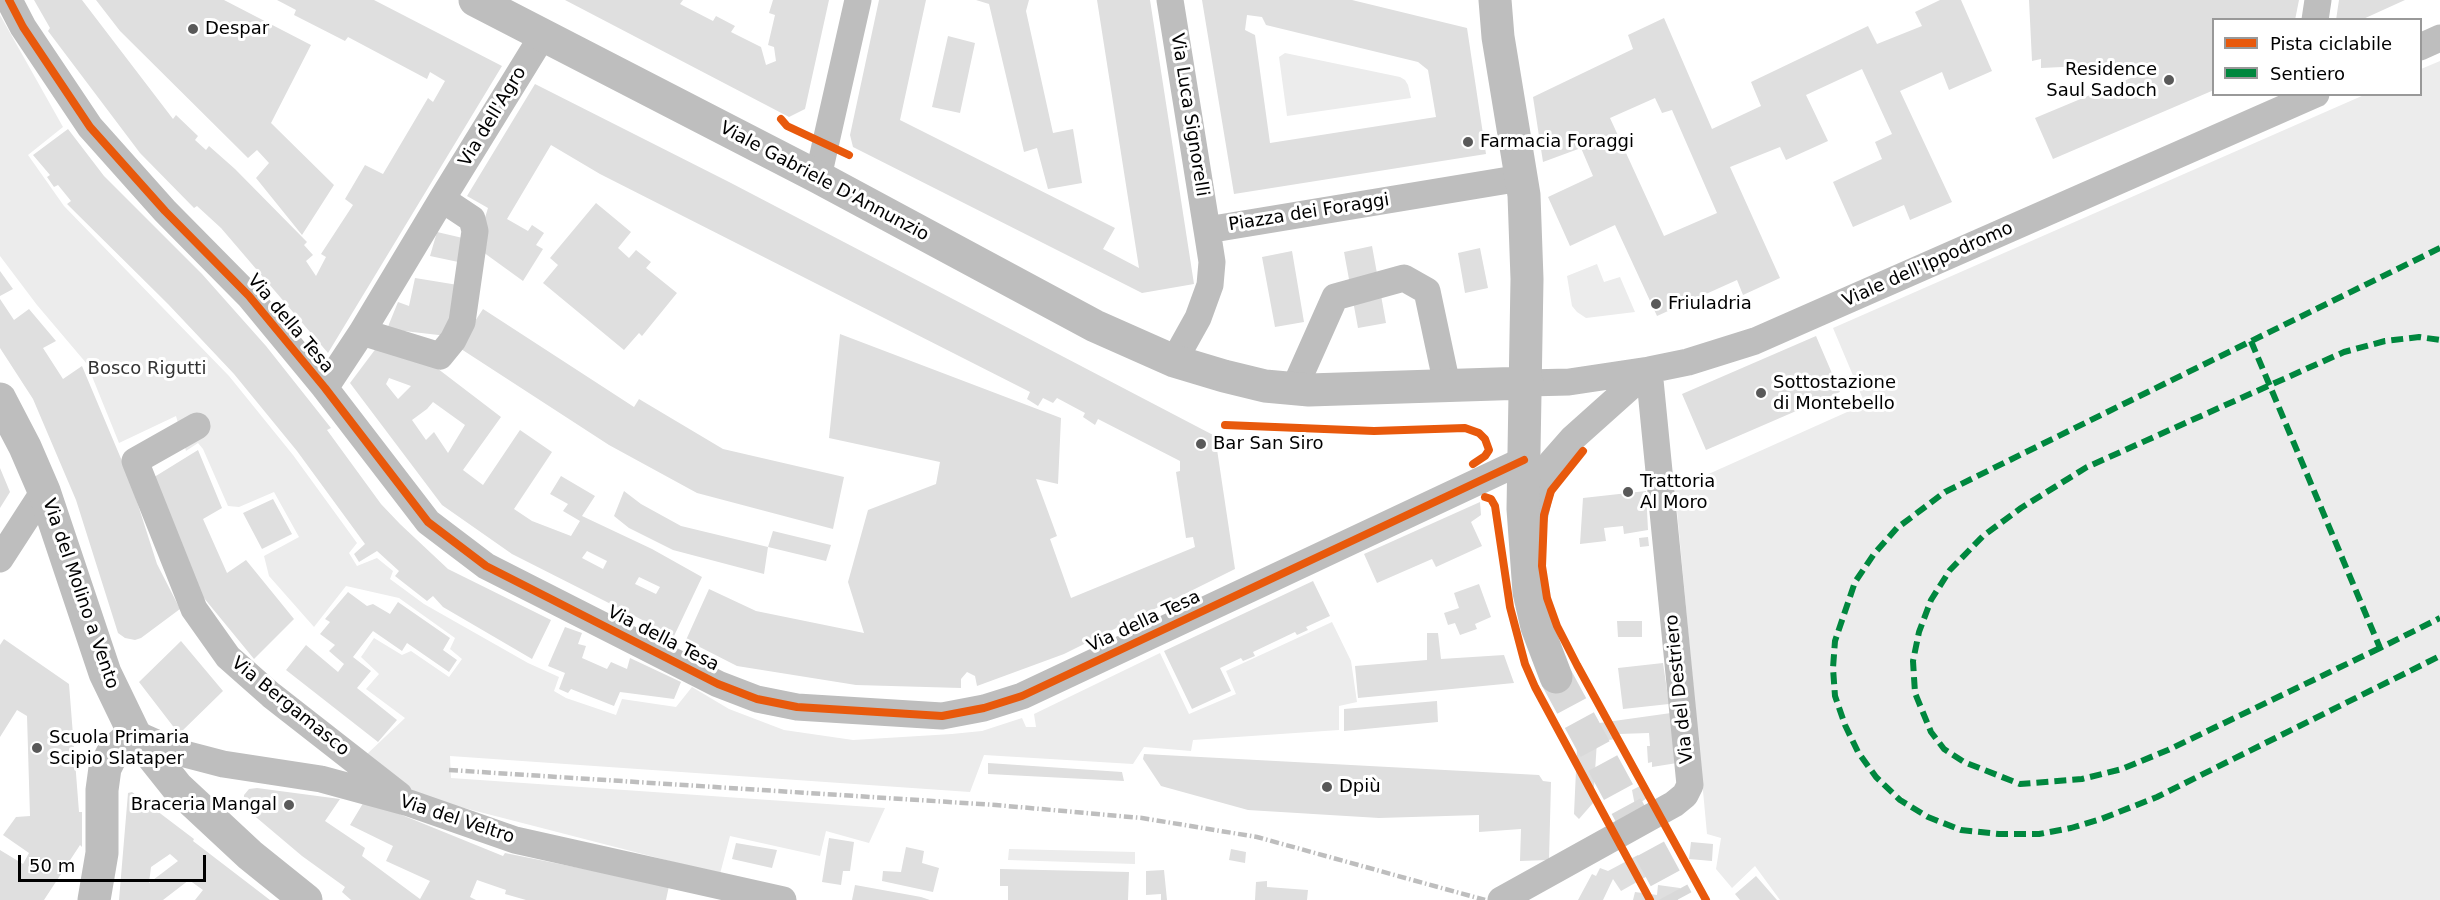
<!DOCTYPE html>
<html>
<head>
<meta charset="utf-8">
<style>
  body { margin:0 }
  #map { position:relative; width:2440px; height:900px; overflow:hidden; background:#fff; font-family:"DejaVu Sans",sans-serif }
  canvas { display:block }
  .legend { position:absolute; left:2212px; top:18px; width:210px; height:78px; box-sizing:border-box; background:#fff; border:2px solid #999; margin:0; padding:8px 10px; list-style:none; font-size:18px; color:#000 }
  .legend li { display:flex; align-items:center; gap:12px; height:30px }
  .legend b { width:30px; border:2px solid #999 }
  .scale { position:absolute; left:18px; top:855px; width:188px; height:27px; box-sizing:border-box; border:3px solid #000; border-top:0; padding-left:8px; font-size:18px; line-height:21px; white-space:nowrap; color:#000; -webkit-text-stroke:4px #fff; paint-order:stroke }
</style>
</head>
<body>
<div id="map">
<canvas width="2440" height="900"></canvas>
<ul class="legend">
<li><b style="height:8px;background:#e8590c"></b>Pista ciclabile</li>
<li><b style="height:8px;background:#00873e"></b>Sentiero</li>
</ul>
<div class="scale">50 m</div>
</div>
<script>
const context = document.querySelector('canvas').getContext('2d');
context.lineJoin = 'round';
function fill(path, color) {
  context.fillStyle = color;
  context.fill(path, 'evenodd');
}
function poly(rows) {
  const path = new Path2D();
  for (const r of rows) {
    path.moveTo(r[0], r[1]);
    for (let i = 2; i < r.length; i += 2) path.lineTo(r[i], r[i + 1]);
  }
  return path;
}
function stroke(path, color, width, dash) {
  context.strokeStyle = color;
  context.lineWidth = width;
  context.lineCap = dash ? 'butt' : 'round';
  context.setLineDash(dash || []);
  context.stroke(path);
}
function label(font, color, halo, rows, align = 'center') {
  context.font = font + ' "DejaVu Sans",sans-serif';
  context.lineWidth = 6;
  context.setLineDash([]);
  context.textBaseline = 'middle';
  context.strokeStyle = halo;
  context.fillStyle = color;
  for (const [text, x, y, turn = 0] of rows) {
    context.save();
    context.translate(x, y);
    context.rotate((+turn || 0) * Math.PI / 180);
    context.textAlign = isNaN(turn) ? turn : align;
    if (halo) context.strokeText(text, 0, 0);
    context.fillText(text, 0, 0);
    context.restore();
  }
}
fill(poly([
  [0,15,63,127,28,155,64,206,229,376,293,455,357,543,349,553,357,566,377,558,393,571,390,579,424,604,528,663,559,677,554,691,566,698,616,715,622,699,676,707,692,687,729,709,784,730,853,740,952,734,982,731,1022,718,1026,727,1036,727,1034,714,1160,653,1189,714,1236,694,1226,671,1332,622,1351,661,1357,702,1339,706,1339,730,1193,740,1191,751,1144,747,1133,764,984,755,970,792,450,756,451,778,885,808,869,843,826,831,820,856,730,836,720,874,410,794,366,755,405,718,366,689,379,674,361,657,374,638,402,655,411,651,449,677,462,659,450,649,455,638,399,598,346,586,314,627,269,576,264,556,299,537,274,492,239,507,228,506,203,449,198,443,186,451,176,416,119,443,87,364,37,305,0,256],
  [1285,53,1400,77,1405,80,1408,85,1411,98,1287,116,1279,57],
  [2440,61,2440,900,1780,900,1755,866,1732,888,1716,869,1721,838,1707,834,1675,489,1865,404,1833,328,2364,95,2420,94,2421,69],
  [1597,264,1604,282,1620,277,1635,312,1586,318,1577,312,1572,306,1567,276],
  [1009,849,1135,852,1135,864,1008,860]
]), '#ececec');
fill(poly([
  [34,0,82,0,173,119,176,115,198,136,195,140,206,150,209,146,235,169,307,242,304,245,313,255,306,261,316,276,326,257,321,254,353,205,345,199,365,165,383,174,428,98,433,102,445,81,430,72,427,79,348,37,345,41,294,15,296,10,277,0,374,0,502,66,328,353,221,228,197,206,194,208,140,153,48,31,50,28],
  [96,0,224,0,311,45,271,123,334,185,302,235,256,178,269,163,257,150,248,158,120,31],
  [565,0,683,0,680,4,713,21,716,16,735,26,731,32,761,47,766,65,776,61,774,47,768,45,775,15,769,13,773,0,829,0,805,109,789,117],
  [879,0,926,0,900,120,1115,228,1103,249,1139,268,1097,0,1150,0,1194,284,1142,293,853,147,850,135],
  [976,0,1029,0,1026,11,1053,133,1073,129,1082,183,1048,189,1037,148,1024,152,989,4],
  [1202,0,1352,0,1467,28,1486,154,1234,194],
  [1247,15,1262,17,1266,25,1418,62,1428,70,1436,117,1270,143,1255,35,1245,30],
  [1940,0,1961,0,1992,71,1949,90,1942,72,1900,91,1952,202,1910,220,1904,205,1853,227,1833,182,1882,159,1875,142,1892,134,1862,69,1806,95,1828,141,1786,160,1780,147,1730,167,1780,278,1743,295,1737,280,1657,316,1615,225,1570,246,1548,197,1593,176,1581,148,1543,162,1533,97,1633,49,1628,35,1664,18,1712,129,1761,106,1751,82,1868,26,1877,44,1922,26,1915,12],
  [1655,98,1662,113,1672,110,1717,213,1664,236,1610,118],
  [2029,0,2299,0,2295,20,2214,20,2214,90,2053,159,2035,118,2150,70,2149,63,2041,68,2041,59,2032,61],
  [2339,0,2405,0,2361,20,2336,20],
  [948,36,975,43,960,113,932,107],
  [535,84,731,183,1215,436,1235,569,1064,654,977,686,975,676,967,672,961,679,961,688,856,685,737,666,686,640,709,589,756,611,864,633,848,582,868,510,936,484,940,462,829,438,840,334,1061,418,1058,484,1036,479,1057,536,1050,539,1071,598,1195,547,1193,537,1186,538,1176,472,1180,471,1180,461,1098,419,1095,425,1083,417,1085,413,1057,398,1053,403,1043,398,1038,406,1027,399,1030,392,600,174,551,145,507,219,528,231,532,225,544,233,536,245,543,249,523,281,476,247,488,208,467,196],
  [68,129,104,176,202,274,266,346,331,428,327,430,381,504,400,524,448,569,551,620,532,659,443,607,433,596,427,601,395,576,399,571,377,551,359,562,354,554,365,544,297,451,234,374,168,304,67,204,71,201,58,185,54,187,47,177,50,175,33,155],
  [596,203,631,232,618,248,629,258,636,250,651,262,646,268,677,293,642,336,639,333,624,350,543,283,558,265,550,258],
  [437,232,467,239,463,263,430,256],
  [1372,246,1386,323,1358,328,1344,252],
  [1480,248,1488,288,1465,293,1458,253],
  [1292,251,1304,322,1275,327,1262,257],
  [0,271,13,289,0,296],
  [415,278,458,285,447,336,387,329,398,302,409,306],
  [0,299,14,320,29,309,56,341,43,348,63,379,82,366,130,480,157,564,180,609,141,638,135,640,125,638,118,633,76,500,33,399,0,348],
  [483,309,634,407,639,399,723,449,844,477,833,529,697,493,609,445,458,347],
  [1816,336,1840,392,1706,450,1682,394],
  [377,347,429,362,501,417,463,470,483,485,520,430,552,452,514,509,532,521,571,536,580,521,563,511,568,504,550,494,561,476,595,496,582,516,652,549,702,577,674,636,512,554,442,505,350,383],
  [389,378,411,386,398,399,386,384],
  [433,402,465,425,448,453,434,432,426,440,412,420,427,409],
  [587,551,607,561,603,569,582,558],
  [639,577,660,587,656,594,635,584],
  [198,450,222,508,203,519,227,573,246,560,294,619,254,659,199,592,151,479],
  [0,468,10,492,0,508],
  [624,491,641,504,681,526,768,547,764,574,673,550,629,528,614,516],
  [1646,491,1648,530,1624,534,1623,526,1604,528,1606,541,1580,544,1583,498],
  [273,499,292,534,262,549,243,513],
  [1480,502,1481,515,1471,522,1482,546,1436,567,1432,559,1377,583,1364,554],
  [773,531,831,545,826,561,768,547],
  [1648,537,1649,546,1640,547,1639,538],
  [1313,581,1330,616,1306,627,1308,630,1297,635,1295,632,1253,652,1255,656,1243,661,1241,658,1220,668,1231,691,1192,709,1164,651],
  [1479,584,1491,617,1475,624,1477,629,1460,635,1455,623,1448,625,1444,613,1459,608,1454,593],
  [348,592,367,606,373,604,390,614,398,602,450,638,443,650,457,660,449,672,407,643,402,651,373,631,353,657,371,671,357,688,397,720,378,742,286,670,306,645,338,672,344,664,329,651,335,645,320,634,330,622,325,619],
  [1617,621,1642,621,1642,637,1618,637],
  [565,627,582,633,578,644,586,646,582,658,607,669,611,662,627,669,630,658,681,682,674,699,620,692,614,706,571,689,568,693,559,689,565,673,548,666],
  [1427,633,1438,633,1441,659,1504,655,1514,683,1358,698,1355,666,1427,660],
  [4,639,69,684,79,812,82,812,82,847,80,845,44,900,0,900,0,850,23,864,29,853,3,835,16,817,30,816,27,716,17,710,0,737,0,645],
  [181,641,223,691,179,734,139,682],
  [1663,663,1669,704,1623,709,1618,668],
  [1437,701,1438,722,1344,731,1344,709],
  [1671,713,1677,763,1652,767,1652,762,1648,763,1647,746,1650,746,1649,733,1618,734,1618,739,1597,741,1593,803,1579,819,1574,814,1578,726],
  [1144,754,1539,775,1543,781,1551,782,1549,860,1520,861,1521,829,1479,832,1479,815,1379,818,1248,810,1161,786,1143,759],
  [988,763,1122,772,1124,781,988,774],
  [1646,783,1652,795,1635,806,1632,790],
  [257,788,340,799,325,821,365,848,362,856,420,899,430,881,386,861,393,846,350,825,365,800,503,856,505,853,669,886,666,900,526,900,505,894,506,890,477,880,470,897,476,900,351,900,342,892,345,887,302,856,244,807,244,795,249,789],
  [132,792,194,839,193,841,270,900,195,900,203,890,189,880,163,900,119,900,128,793],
  [170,854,178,861,149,883,151,867],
  [829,838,854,842,850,871,843,871,841,885,822,882],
  [1691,842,1713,844,1712,861,1689,859],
  [736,843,777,850,772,868,732,859],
  [906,847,924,851,922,863,939,868,933,892,882,881,883,871,901,872],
  [1231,849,1246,852,1245,863,1229,860],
  [1638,855,1651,874,1621,891,1613,879,1603,900,1578,900,1592,874,1596,876,1600,868,1608,871],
  [1000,869,1129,872,1128,900,1008,900,1008,886,1000,886],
  [1164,870,1167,900,1161,900,1161,894,1146,895,1146,871],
  [1756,876,1777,900,1740,900,1735,894],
  [1267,881,1267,887,1308,890,1307,900,1255,900,1256,882],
  [855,885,921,897,930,900,852,900],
  [1658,885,1680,888,1678,900,1633,900,1635,892,1657,895]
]), '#dfdfdf');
stroke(poly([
  [1556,677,1677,900]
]), '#d9d9d9', 33, [33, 16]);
stroke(poly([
  [9,0,23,27,90,127,165,211,249,296,325,388,428,522,486,566,718,684,757,699,797,707,942,716,984,708,1022,696,1524,460],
  [1170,0,1207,230],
  [2315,20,2318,0],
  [2420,47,2440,38],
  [818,177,858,0],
  [442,199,472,219,475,231,462,322,453,340,440,356,362,332,442,199,543,35],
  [1174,361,1198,318,1210,285,1212,262,1207,230,1521,178],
  [1527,383,1569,382,1649,370,1688,362,1755,341,2316,94],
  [325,388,362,332],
  [1294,389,1335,297,1404,278,1427,291,1447,385],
  [197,426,135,461,194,609,228,657,271,695,399,795],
  [1532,528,1539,496,1551,463,1573,438,1649,370],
  [0,559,44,491],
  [134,733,177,752,223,764,321,779,409,803,515,840,783,900],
  [1501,900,1674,804,1685,795,1690,785,1649,370]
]), '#bebebe', 27);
stroke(poly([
  [475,0,818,177,1095,326,1174,361,1224,376,1265,386,1309,390,1527,383],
  [1495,0,1498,37,1524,195,1527,279,1523,509,1529,592,1537,627,1556,677],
  [0,399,25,447,44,491,105,673,134,733,177,787,250,855,306,900],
  [94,900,102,853,102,790,105,768,113,752,134,733]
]), '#bebebe', 33);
stroke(poly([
  [449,770,996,805,1142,818,1257,837,1485,900]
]), '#bebebe', 4.5, [9, 3, 1.5, 3]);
stroke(poly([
  [2440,248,1945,492,1897,528,1874,554,1855,582,1835,641,1833,668,1835,696,1845,725,1858,752,1876,777,1900,800,1928,817,1961,830,1999,834,2039,834,2071,828,2101,819,2157,797,2440,656],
  [2251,341,2380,648,2440,618],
  [2380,648,2168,750,2122,769,2082,779,2020,784,1964,762,1944,749,1931,732,1915,693,1913,661,1919,632,1931,600,1950,570,1983,536,2021,508,2087,467,2344,352,2385,341,2419,337,2440,340]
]), '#00873e', 6, [12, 6]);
stroke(poly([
  [9,0,23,27,90,127,165,211,249,296,325,388,428,522,486,566,718,684,757,699,797,707,942,716,984,708,1022,696,1524,460],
  [781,119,787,126,849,155],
  [1225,425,1374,431,1465,428,1479,433,1485,439,1489,450,1485,456,1473,464],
  [1583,451,1551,491,1544,515,1542,566,1547,598,1557,626,1577,665,1706,900],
  [1485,497,1491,499,1495,506,1510,607,1525,664,1535,687,1650,900]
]), '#e8590c', 8);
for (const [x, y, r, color] of [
  [193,29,6,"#595959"],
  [2169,80,6,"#595959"],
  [1468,142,6,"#595959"],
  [1656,304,6,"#595959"],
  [1761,393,6,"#595959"],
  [1201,444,6,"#595959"],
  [1628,492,6,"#595959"],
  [37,748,6,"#595959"],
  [1327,787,6,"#595959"],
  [289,805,6,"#595959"]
]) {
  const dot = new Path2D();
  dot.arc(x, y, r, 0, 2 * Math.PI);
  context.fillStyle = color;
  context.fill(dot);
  stroke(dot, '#fff', 2);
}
label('18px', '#000', '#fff', [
  ["Despar",205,29],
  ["Residence",2157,70,"right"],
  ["Saul Sadoch",2157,91,"right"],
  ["Farmacia Foraggi",1480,142],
  ["Friuladria",1668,304],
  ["Sottostazione",1773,383],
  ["di Montebello",1773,404],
  ["Bar San Siro",1213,444],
  ["Trattoria",1640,482],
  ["Al Moro",1640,503],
  ["Scuola Primaria",49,738],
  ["Scipio Slataper",49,759],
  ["Dpiù",1339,787],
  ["Braceria Mangal",277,805,"right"]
], 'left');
label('18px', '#000', '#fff', [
  ["Via Luca Signorelli",1189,115,81],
  ["Via dell'Agro",493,117,-59],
  ["Viale Gabriele D'Annunzio",824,182,28],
  ["Piazza dei Foraggi",1309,213,-9],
  ["Viale dell'Ippodromo",1928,265,-24],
  ["Via della Tesa",290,324,50],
  ["Via del Molino a Vento",80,594,71],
  ["Via della Tesa",1144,622,-25],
  ["Via della Tesa",663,639,27],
  ["Via del Destriero",1680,689,-96],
  ["Via Bergamasco",290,707,39],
  ["Via del Veltro",457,820,18]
]);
label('18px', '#333', '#fff', [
  ["Bosco Rigutti",147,369]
]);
</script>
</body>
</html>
